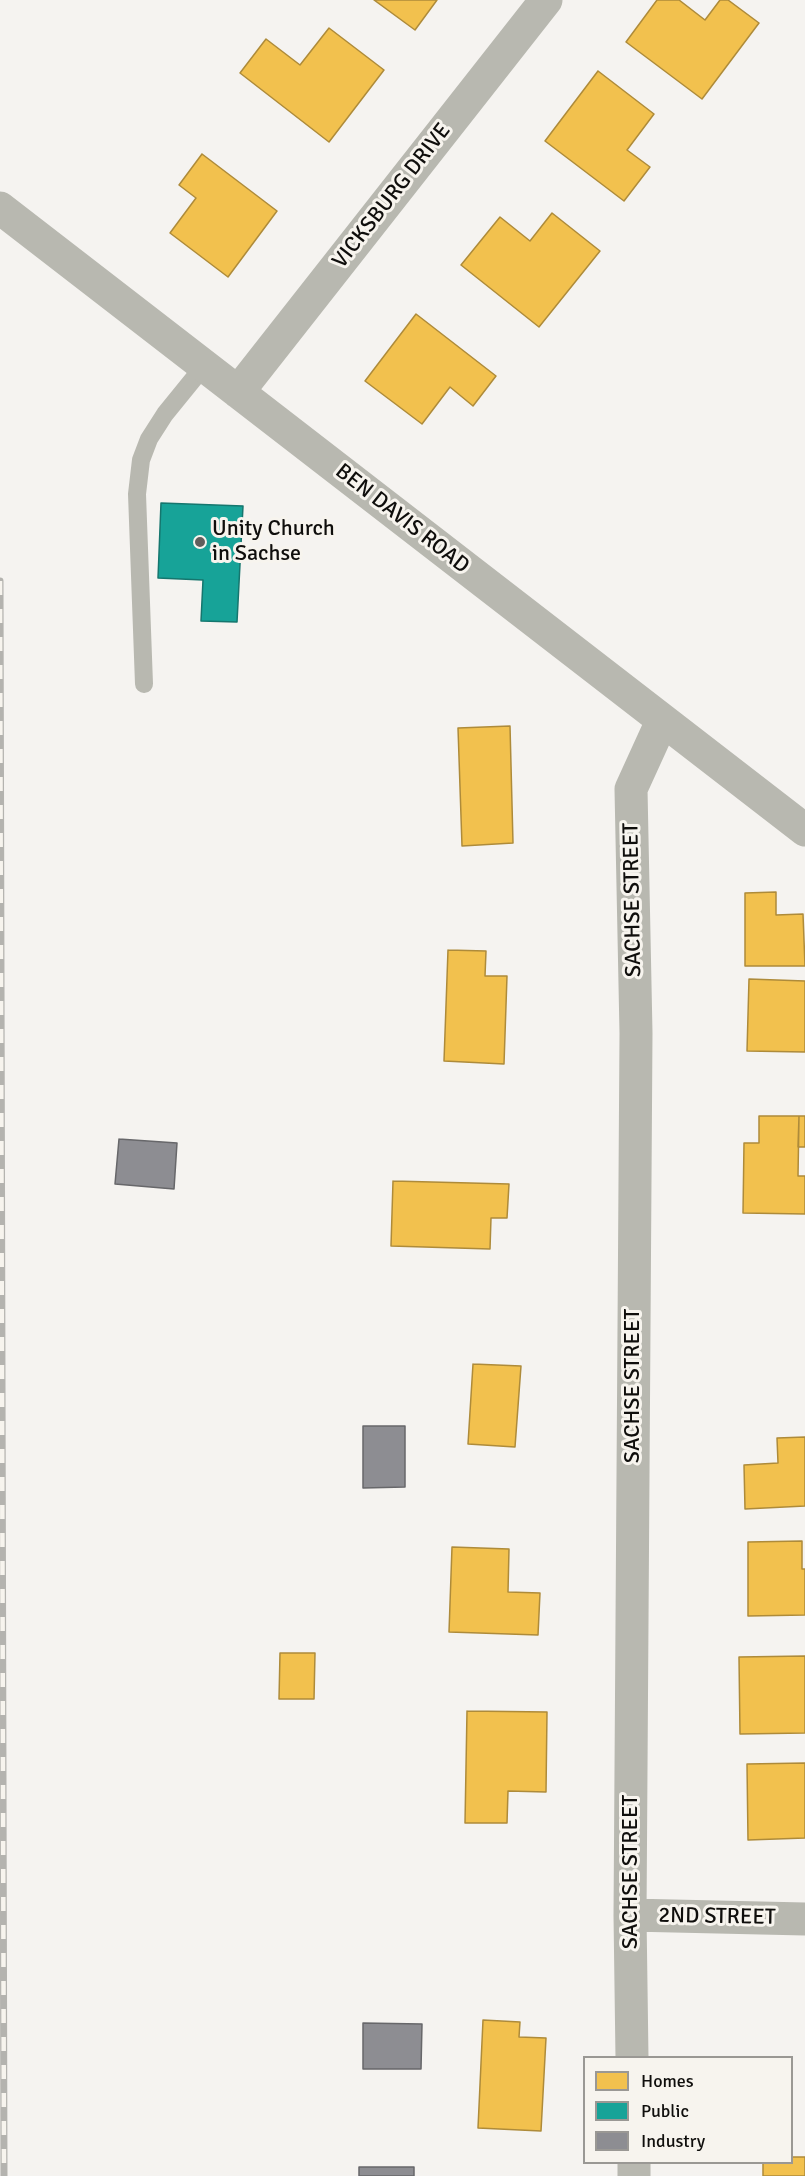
<!DOCTYPE html>
<html>
<head>
<meta charset="utf-8">
<style>
  body { margin:0 }
  #map { position:relative; width:805px; height:2176px; overflow:hidden; background:#f5f3f0; font-family:Signika,sans-serif }
  canvas { display:block }
  .legend { position:absolute; left:583px; top:2056px; width:210px; height:108px; box-sizing:border-box; background:#f7f4ee; border:2px solid #9a9894; margin:0; padding:8px 10px; list-style:none; font-size:18px; color:#0f0e0c }
  .legend li { display:flex; align-items:center; gap:12px; height:30px }
  .legend b { width:30px; border:2px solid #9a9894 }
</style>
</head>
<body>
<div id="map">
<canvas width="805" height="2176"></canvas>
<ul class="legend">
<li><b style="height:16px;background:#f2c14e"></b>Homes</li>
<li><b style="height:16px;background:#17a398"></b>Public</li>
<li><b style="height:16px;background:#8d8d92"></b>Industry</li>
</ul>
</div>
<script>
const context = document.querySelector('canvas').getContext('2d');
context.lineJoin = 'round';
function fill(path, color) {
  context.fillStyle = color;
  context.fill(path, 'evenodd');
}
function poly(rows) {
  const path = new Path2D();
  for (const r of rows) {
    path.moveTo(r[0], r[1]);
    for (let i = 2; i < r.length; i += 2) path.lineTo(r[i], r[i + 1]);
  }
  return path;
}
function stroke(path, color, width, dash) {
  context.strokeStyle = color;
  context.lineWidth = width;
  context.lineCap = dash ? 'butt' : 'round';
  context.setLineDash(dash || []);
  context.stroke(path);
}
function label(font, color, halo, rows, align = 'center') {
  context.font = font + ' Signika,sans-serif';
  context.lineWidth = 6;
  context.setLineDash([]);
  context.textBaseline = 'middle';
  context.strokeStyle = halo;
  context.fillStyle = color;
  for (const [text, x, y, turn = 0] of rows) {
    context.save();
    context.translate(x, y);
    context.rotate((+turn || 0) * Math.PI / 180);
    context.textAlign = isNaN(turn) ? turn : align;
    if (halo) context.strokeText(text, 0, 0);
    context.fillText(text, 0, 0);
    context.restore();
  }
}
const homes = poly([
  [374,0,437,0,415,30,374,0],
  [657,0,679,0,705,20,720,0,728,0,759,23,702,99,626,42,657,0],
  [329,28,384,70,329,142,240,73,266,39,300,65,329,28],
  [598,71,654,114,627,150,650,167,624,201,545,141,598,71],
  [202,154,277,211,228,277,170,233,196,198,179,185,202,154],
  [552,213,600,251,539,327,461,265,500,217,530,241,552,213],
  [416,314,496,376,473,406,450,387,422,424,365,381,416,314],
  [510,726,513,843,462,846,458,728,510,726],
  [776,892,776,915,803,914,805,966,745,966,745,893,776,892],
  [448,950,486,951,485,976,507,976,504,1064,444,1061,448,950],
  [749,979,805,981,805,1052,747,1051,749,979],
  [759,1116,799,1116,798,1176,805,1176,805,1214,743,1213,744,1143,759,1143,759,1116],
  [799,1116,805,1116,805,1147,798,1147,799,1116],
  [393,1181,509,1184,507,1218,491,1218,490,1249,391,1246,393,1181],
  [473,1364,521,1366,515,1447,468,1444,473,1364],
  [805,1437,805,1506,745,1509,744,1465,778,1463,777,1438,805,1437],
  [802,1541,802,1569,805,1569,805,1615,748,1616,748,1542,802,1541],
  [452,1547,509,1549,508,1592,540,1593,538,1635,449,1632,452,1547],
  [280,1653,315,1653,314,1699,279,1699,280,1653],
  [805,1656,805,1733,740,1734,739,1657,805,1656],
  [467,1711,547,1712,546,1792,508,1791,507,1823,465,1823,467,1711],
  [805,1763,805,1838,748,1840,747,1764,805,1763],
  [483,2020,520,2022,519,2037,546,2038,541,2131,478,2128,483,2020],
  [792,2157,805,2157,805,2176,763,2176,763,2162,792,2162,792,2157]
]);
fill(homes, '#f2c14e');
stroke(homes, '#ae8b3a', 1.5);
const public = poly([
  [161,503,243,506,237,622,201,621,203,580,158,578,161,503]
]);
fill(public, '#17a398');
stroke(public, '#15766e', 1.5);
const industry = poly([
  [119,1139,177,1143,174,1189,115,1184,119,1139],
  [363,1426,405,1426,405,1487,363,1488,363,1426],
  [363,2023,422,2024,421,2069,363,2069,363,2023],
  [359,2167,414,2167,414,2176,359,2176,359,2167]
]);
fill(industry, '#8d8d92');
stroke(industry, '#67676a', 1.5);
stroke(poly([
  [144,684,137,494,141,460,149,439,165,414,204,366]
]), '#b8b8b0', 18);
stroke(poly([
  [0,208,805,830],
  [238,392,546,0],
  [630,1915,805,1919],
  [632,2058,630,1915,636,1033,631,789,662,721],
  [634,2162,634,2176]
]), '#b8b8b0', 33);
const rail = poly([
  [0,581,4,2176]
]);
stroke(rail, '#b4b3af', 7);
stroke(rail, '#f7f4ee', 4.5, [14]);
for (const [x, y, r, color] of [
  [200,542,6,"#605e5c"]
]) {
  const dot = new Path2D();
  dot.arc(x, y, r, 0, 2 * Math.PI);
  context.fillStyle = color;
  context.fill(dot);
  stroke(dot, '#f7f4ee', 2);
}
label('22px', '#0f0e0c', '#f7f4ee', [
  ["VICKSBURG DRIVE",392,196,-52],
  ["BEN DAVIS ROAD",402,519,38],
  ["SACHSE STREET",633,900,-91],
  ["SACHSE STREET",633,1386,-90],
  ["SACHSE STREET",631,1872,-90],
  ["2ND STREET",717,1917,1]
]);
label('22px', '#0f0e0c', '#f7f4ee', [
  ["Unity Church",212,529],
  ["in Sachse",212,554]
], 'left');
</script>
</body>
</html>
